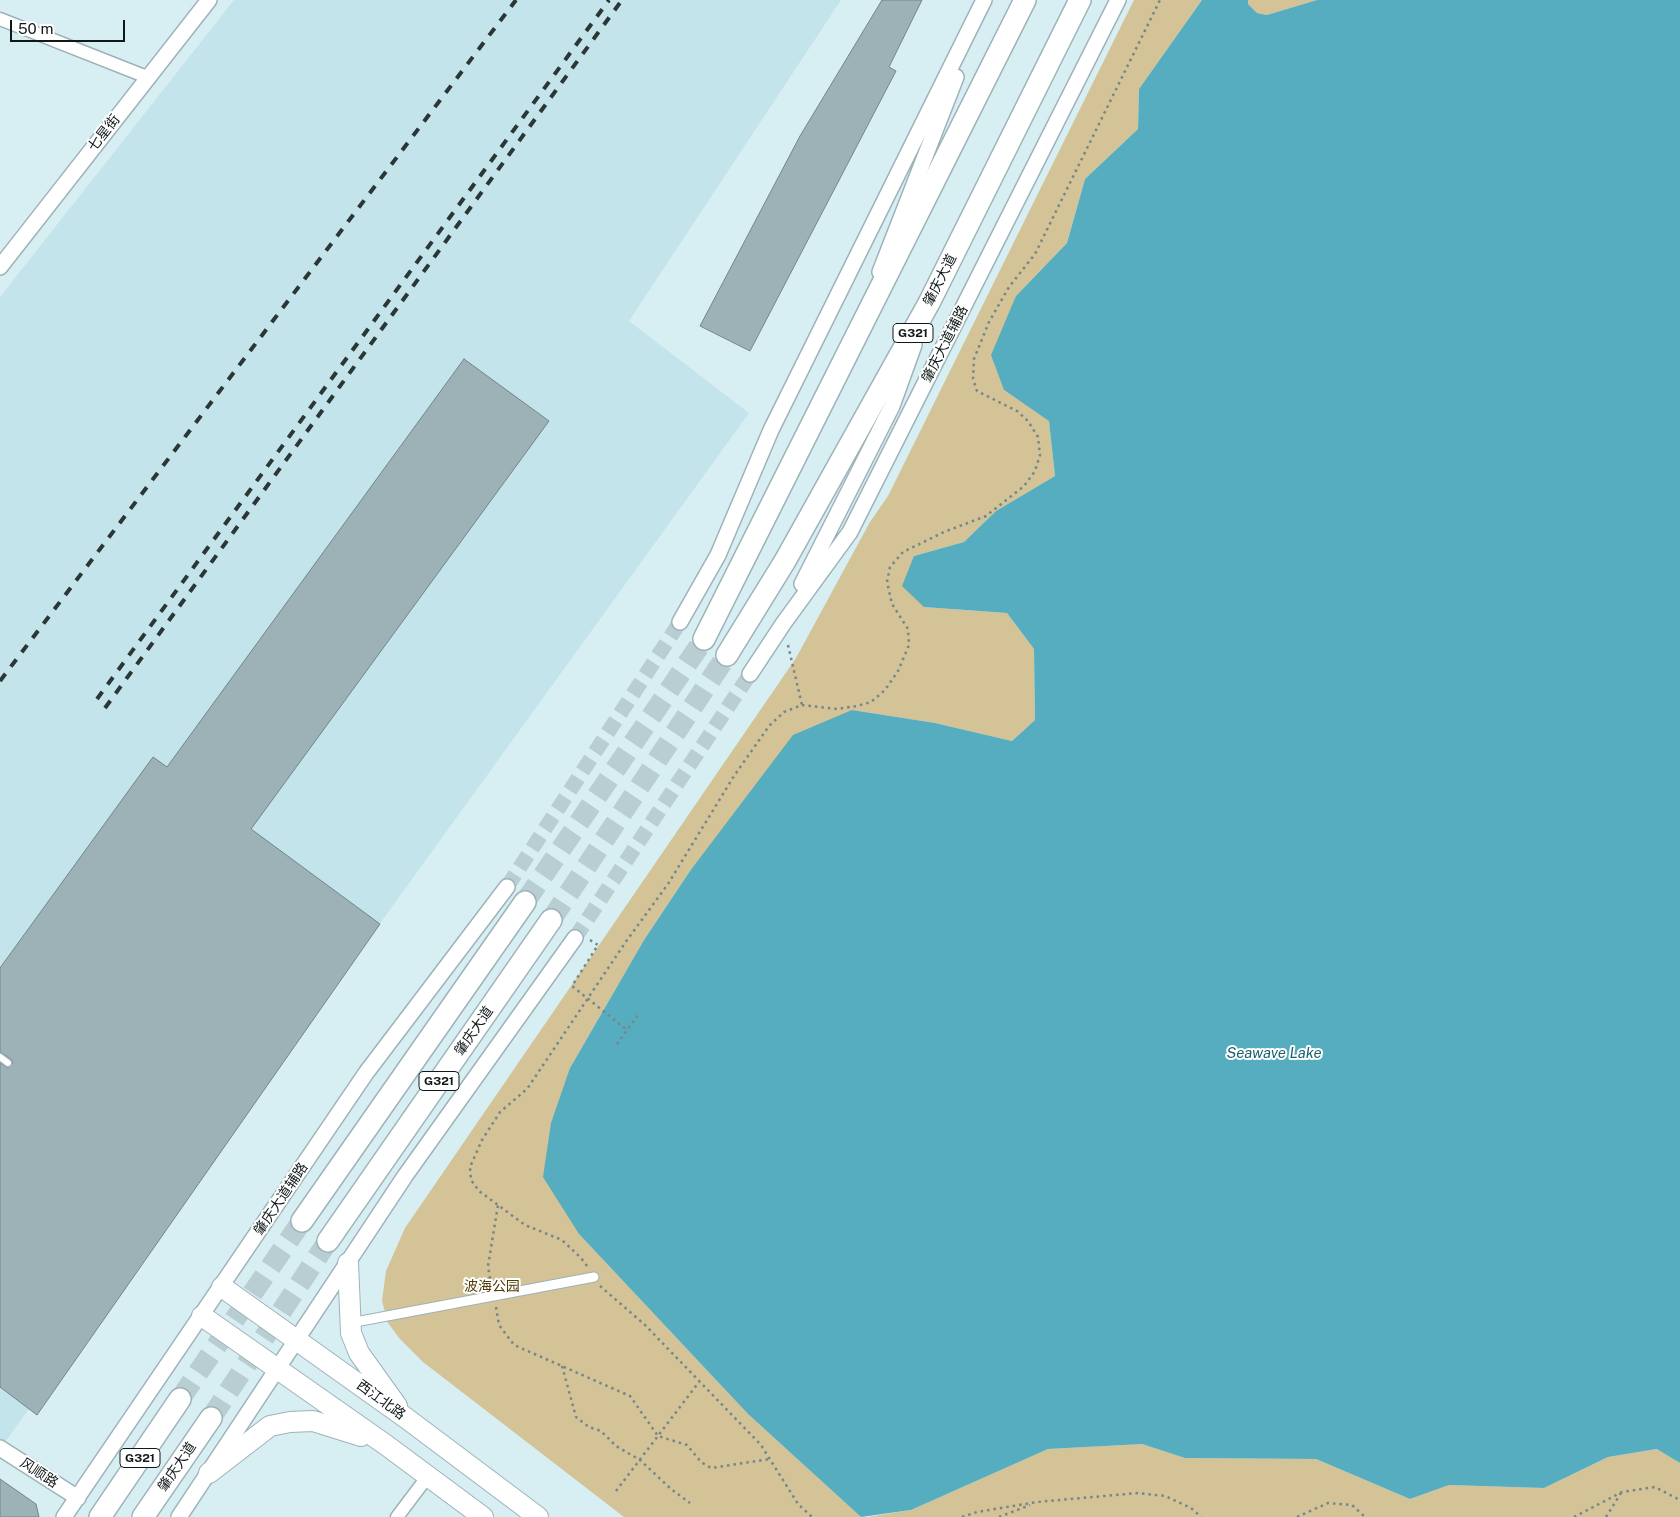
<!DOCTYPE html>
<html>
<head>
<meta charset="utf-8">
<style>
  body { margin:0 }
  #map { position:relative; width:1680px; height:1517px; overflow:hidden; background:#d7eef3; font-family:"Public Sans",sans-serif }
  canvas { display:block }
  .scale { position:absolute; left:10px; top:20px; width:115px; height:22px; box-sizing:border-box; border:2px solid #10191a; border-top:0; padding-left:6px; font-size:15px; line-height:18px; white-space:nowrap; color:#10191a; -webkit-text-stroke:4px #fff; paint-order:stroke }
</style>
</head>
<body>
<div id="map">
<canvas width="1680" height="1517"></canvas>
<div class="scale">50 m</div>
</div>
<script>
const context = document.querySelector('canvas').getContext('2d');
context.lineJoin = 'round';
function fill(path, color) {
  context.fillStyle = color;
  context.fill(path, 'evenodd');
}
function poly(rows) {
  const path = new Path2D();
  for (const r of rows) {
    path.moveTo(r[0], r[1]);
    for (let i = 2; i < r.length; i += 2) path.lineTo(r[i], r[i + 1]);
  }
  return path;
}
function stroke(path, color, width, dash) {
  context.strokeStyle = color;
  context.lineWidth = width;
  context.lineCap = dash ? 'butt' : 'round';
  context.setLineDash(dash || []);
  context.stroke(path);
}
function label(font, color, halo, rows, align = 'center') {
  context.font = font + ' "Public Sans","Noto Sans SC",sans-serif';
  context.lineWidth = 4;
  context.setLineDash([]);
  context.textBaseline = 'middle';
  context.strokeStyle = halo;
  context.fillStyle = color;
  for (const [text, x, y, turn = 0] of rows) {
    context.save();
    context.translate(x, y);
    context.rotate((+turn || 0) * Math.PI / 180);
    context.textAlign = isNaN(turn) ? turn : align;
    if (halo) context.strokeText(text, 0, 0);
    context.fillText(text, 0, 0);
    context.restore();
  }
}
fill(poly([
  [234,0,841,0,629,321,749,413,5,1442,0,1439,0,297]
]), '#c4e4eb');
fill(poly([
  [1134,0,1202,0,1139,89,1138,129,1085,179,1067,243,1016,296,1004,390,1049,420,1055,476,996,511,964,542,914,556,924,607,1007,613,1034,649,1035,720,1012,741,935,723,852,710,690,871,644,940,570,1068,579,1234,748,1414,861,1517,624,1517,423,1362,400,1339,388,1323,382,1301,386,1271,405,1228,796,658,870,522,888,496],
  [1248,0,1317,0,1267,15,1257,13,1248,4],
  [1142,1444,1185,1458,1316,1459,1410,1499,1449,1485,1544,1488,1608,1457,1658,1449,1680,1463,1680,1517,868,1517,911,1510,1048,1449]
]), '#d3c396');
fill(poly([
  [1202,0,1248,0,1248,4,1257,13,1267,15,1317,0,1680,0,1680,1463,1657,1449,1608,1457,1544,1488,1449,1485,1410,1499,1316,1459,1185,1458,1142,1444,1048,1449,911,1510,861,1517,748,1414,579,1234,543,1177,551,1123,570,1068,644,940,690,871,793,735,852,710,935,723,1012,741,1035,720,1034,649,1007,613,924,607,902,586,914,556,964,542,996,511,1055,476,1049,421,1004,390,991,355,1016,296,1067,243,1085,179,1138,129,1139,89]
]), '#55adbf');
const building = poly([
  [882,0,922,0,889,67,896,71,750,351,700,326,800,136,882,0],
  [464,359,549,421,251,829,380,924,37,1415,0,1387,0,1063,8,1068,13,1063,11,1059,0,1052,0,968,153,757,167,767,464,359],
  [0,1479,36,1504,39,1517,0,1517,0,1479]
]);
fill(building, '#9db2b7');
stroke(building, '#71868b', 1);
stroke(poly([
  [507,887,680,622],
  [575,938,750,674]
]), '#b9ced2', 15, [15, 8]);
stroke(poly([
  [525,902,704,639],
  [551,920,727,655],
  [180,1399,302,1221],
  [211,1418,328,1241]
]), '#b9ced2', 21, [21, 11]);
const service = poly([
  [0,1057,8,1063]
]);
const pedestrian = poly([
  [350,1323,594,1277]
]);
const minor = poly([
  [0,19,147,77],
  [397,1517,428,1476]
]);
const tertiary = poly([
  [0,267,209,0],
  [880,272,956,77],
  [802,584,892,406,914,345],
  [680,622,718,555,771,430,984,0],
  [750,674,783,624,850,532,1118,0],
  [0,1448,78,1498],
  [64,1517,366,1073,507,887],
  [179,1517,405,1176,575,938]
]);
const primary = poly([
  [348,1263,351,1333,359,1353,397,1406],
  [222,1287,406,1418,538,1517],
  [202,1316,386,1445,483,1517],
  [209,1473,270,1426,290,1422,313,1421,361,1436]
]);
const trunk = poly([
  [704,639,1025,0],
  [727,655,785,561,929,303,1080,0],
  [302,1221,525,902],
  [328,1241,551,920],
  [100,1517,180,1399],
  [143,1517,211,1418]
]);
stroke(service, '#9eb3b9', 9);
stroke(pedestrian, '#9eb3b9', 11);
stroke(minor, '#9eb3b9', 15);
stroke(tertiary, '#9eb3b9', 18);
stroke(primary, '#9eb3b9', 22);
stroke(trunk, '#9eb3b9', 24);
stroke(poly([
  [788,645,802,705],
  [590,940,598,945,572,986,627,1030],
  [617,1044,638,1015],
  [587,1266,581,1258,562,1240,525,1225,479,1191,471,1180,470,1167,482,1140,500,1112,527,1089,625,943,668,884,734,776,769,726,784,712,802,705,837,709,857,706,871,702,885,690,898,671,909,645,908,629,892,604,887,582,890,567,903,552,944,532,986,516,1024,486,1035,471,1040,455,1038,437,1028,421,1017,411,977,391,973,379,974,359,989,322,1009,287,1035,254,1160,0],
  [491,1285,488,1266,498,1205],
  [600,1286,645,1325,761,1445,798,1504,812,1517],
  [496,1307,499,1325,514,1345,630,1396,658,1436,687,1445,701,1462,711,1468,770,1459],
  [562,1366,576,1417,589,1427,601,1431,616,1446,640,1460,671,1489,690,1503],
  [616,1491,699,1382],
  [962,1517,977,1512,1037,1502,1138,1493,1165,1496,1191,1508,1201,1517],
  [999,1517,1030,1505],
  [1297,1517,1328,1503,1352,1505,1365,1517],
  [1574,1517,1622,1492,1655,1487,1680,1500],
  [1606,1517,1621,1493]
]), '#768689', 2.5, [2.5, 4]);
stroke(service, '#fff', 6);
stroke(pedestrian, '#fff', 9);
stroke(minor, '#fff', 12);
stroke(tertiary, '#fff', 15);
stroke(primary, '#fff', 20);
stroke(trunk, '#fff', 21);
stroke(poly([
  [0,681,516,0],
  [97,699,609,0],
  [105,708,622,0]
]), '#2b3637', 4, [9, 9]);
for (const [x, y, w] of [
  [913,333,40],
  [439,1081,40],
  [140,1458,40]
]) {
  const box = new Path2D();
  box.roundRect(x - w / 2, y - 9.5, w, 19, 4);
  context.fillStyle = '#fff';
  context.fill(box);
  stroke(box, '#10191a', 1);
}
label('bold 12px', '#10191a', null, [
  ["G321",913,333],
  ["G321",439,1081],
  ["G321",140,1458]
]);
label('14px', '#10191a', '#fff', [
  ["七星街",104,133,-52],
  ["肇庆大道",940,280,-63],
  ["肇庆大道辅路",945,344,-63],
  ["肇庆大道",474,1031,-55],
  ["肇庆大道辅路",281,1199,-56],
  ["西江北路",381,1400,36],
  ["肇庆大道",177,1467,-56],
  ["风顺路",39,1473,33]
]);
label('14px', '#4d3c06', '#fff', [
  ["波海公园",492,1287]
]);
label('italic 15px', '#19616f', '#fff', [
  ["Seawave Lake",1274,1053]
]);
</script>
</body>
</html>
